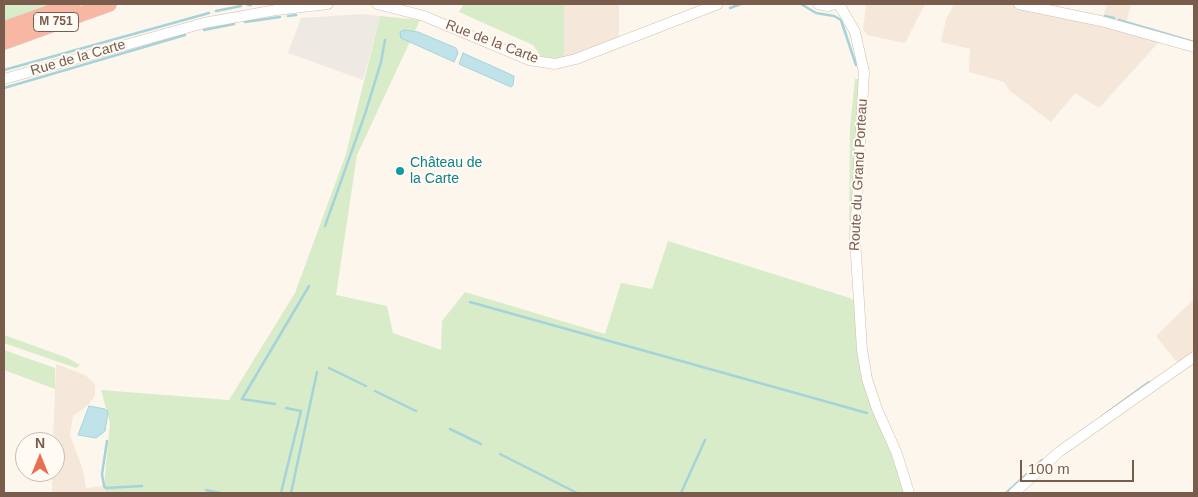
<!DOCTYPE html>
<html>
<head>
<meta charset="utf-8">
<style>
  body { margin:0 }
  #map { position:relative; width:1198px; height:497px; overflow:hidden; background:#fdf6ec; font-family:Arial,sans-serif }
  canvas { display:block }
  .frame { position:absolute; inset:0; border:5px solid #7a5c4d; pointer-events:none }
  .north { position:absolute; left:15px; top:432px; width:50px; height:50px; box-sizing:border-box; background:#fffaf3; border:1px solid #cabbb1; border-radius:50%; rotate:0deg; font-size:14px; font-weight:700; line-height:20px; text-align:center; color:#7a5c4d }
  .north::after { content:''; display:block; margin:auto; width:18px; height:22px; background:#e76f51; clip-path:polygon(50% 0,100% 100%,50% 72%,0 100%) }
  .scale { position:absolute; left:1020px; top:460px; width:114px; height:22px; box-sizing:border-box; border:2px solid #7a5c4d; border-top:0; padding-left:6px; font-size:15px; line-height:18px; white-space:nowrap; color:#7a5c4d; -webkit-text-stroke:4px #fffaf3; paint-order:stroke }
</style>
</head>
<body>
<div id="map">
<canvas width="1198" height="497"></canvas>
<div class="frame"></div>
<div class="north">N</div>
<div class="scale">100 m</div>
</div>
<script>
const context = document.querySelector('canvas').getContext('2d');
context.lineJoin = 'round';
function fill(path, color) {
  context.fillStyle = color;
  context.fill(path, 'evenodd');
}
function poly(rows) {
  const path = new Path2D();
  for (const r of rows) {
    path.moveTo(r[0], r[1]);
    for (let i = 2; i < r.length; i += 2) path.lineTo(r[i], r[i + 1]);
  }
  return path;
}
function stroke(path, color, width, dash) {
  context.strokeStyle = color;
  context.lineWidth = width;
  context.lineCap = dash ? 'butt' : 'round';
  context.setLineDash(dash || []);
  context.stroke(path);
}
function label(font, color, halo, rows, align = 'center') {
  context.font = font + ' Arial,sans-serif';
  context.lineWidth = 4;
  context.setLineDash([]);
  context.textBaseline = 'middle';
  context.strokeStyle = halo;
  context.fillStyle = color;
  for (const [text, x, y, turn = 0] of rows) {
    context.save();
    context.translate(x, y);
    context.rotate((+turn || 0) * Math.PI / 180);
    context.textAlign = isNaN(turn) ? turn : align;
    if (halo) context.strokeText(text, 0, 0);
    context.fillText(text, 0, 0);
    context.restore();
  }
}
fill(poly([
  [564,4,619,4,619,39,564,58],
  [866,4,925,4,905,43,867,35,863,30],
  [954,4,1059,4,1058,11,1102,20,1107,4,1131,4,1125,27,1159,42,1099,108,1075,93,1051,122,1010,91,1004,82,969,72,970,49,941,42,946,19],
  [1194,299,1194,357,1180,366,1156,336],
  [56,364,85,375,95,384,95,396,88,405,73,416,70,435,83,470,86,488,104,486,106,493,52,493,52,472,55,472,53,442]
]), '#f5e8da');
fill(poly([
  [362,14,380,16,363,80,288,53,301,18]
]), '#efe9e4');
fill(poly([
  [4,4,48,4,4,21],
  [464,4,564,4,564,58,553,60,542,58,533,45,459,12],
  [380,16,420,20,357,155,336,295,387,306,393,333,441,350,442,321,465,292,605,334,621,283,652,289,668,241,850,298,858,305,862,349,909,493,106,493,104,486,110,423,101,390,229,400,295,293,346,154],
  [855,79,861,79,849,239,850,127],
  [4,335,68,358,80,365,76,368,4,343],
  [4,350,55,368,55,389,4,370]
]), '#d8ecc9');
const water = poly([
  [405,30,418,32,456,48,458,53,454,62,401,38,400,32,405,30],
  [463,53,514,76,513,85,511,87,459,64,463,53],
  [89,406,105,409,108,412,105,431,96,438,78,435,89,406]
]);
fill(water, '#bfe3e8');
stroke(water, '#a5d3da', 1);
stroke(poly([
  [801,4,816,13,834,16,841,20,856,65],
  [248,5,251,5],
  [730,8,741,4],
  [216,11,241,6],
  [288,16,296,15],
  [1105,16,1114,18],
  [1119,20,1194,42],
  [245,22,280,17],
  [204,30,234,24],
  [4,70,209,13],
  [4,88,185,35],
  [325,226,365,114,381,62,385,40],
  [470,302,867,413],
  [329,368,366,386],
  [375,391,416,411],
  [275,404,242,399,309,286],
  [1101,417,1149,382],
  [450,429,481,444],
  [107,441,102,474,104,486,106,488,142,486],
  [500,454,577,493],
  [1032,469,1042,460],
  [206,490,220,493],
  [281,493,301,411,286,408],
  [291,493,317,372],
  [681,493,705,440],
  [1006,493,1027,474]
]), '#a5d3da', 2.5);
const minor = poly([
  [377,4,424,16,529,60,555,64,576,59,718,4],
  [818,4,828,6,835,4],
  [839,4,855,32,864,72,855,238,862,350,867,379,877,409,897,454,909,493],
  [1019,4,1101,21,1194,47],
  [4,79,204,23,276,10,328,4],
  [1014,493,1059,452,1194,357]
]);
const highway = poly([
  [4,29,73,4],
  [4,42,109,4]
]);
stroke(minor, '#d1beb0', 11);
stroke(highway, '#dad1cd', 16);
stroke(minor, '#fff', 10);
stroke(highway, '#f7b7a3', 15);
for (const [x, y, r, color] of [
  [400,171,5,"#0f9aa8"]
]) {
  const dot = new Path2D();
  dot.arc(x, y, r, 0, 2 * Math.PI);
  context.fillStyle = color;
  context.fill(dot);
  stroke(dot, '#fffaf3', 2);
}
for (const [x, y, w] of [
  [56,22,45]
]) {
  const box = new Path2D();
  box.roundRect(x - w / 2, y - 9.5, w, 19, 4);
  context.fillStyle = '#fffaf3';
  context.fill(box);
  stroke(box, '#7a5c4d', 1);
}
label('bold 12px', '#7a5c4d', null, [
  ["M 751",56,22]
]);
label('14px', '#7a5c4d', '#fffaf3', [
  ["Rue de la Carte",492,42,21],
  ["Rue de la Carte",78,58,-16],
  ["Route du Grand Porteau",859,175,-87]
]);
label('14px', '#0d838f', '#fffaf3', [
  ["Château de",410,163],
  ["la Carte",410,179]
], 'left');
</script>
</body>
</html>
